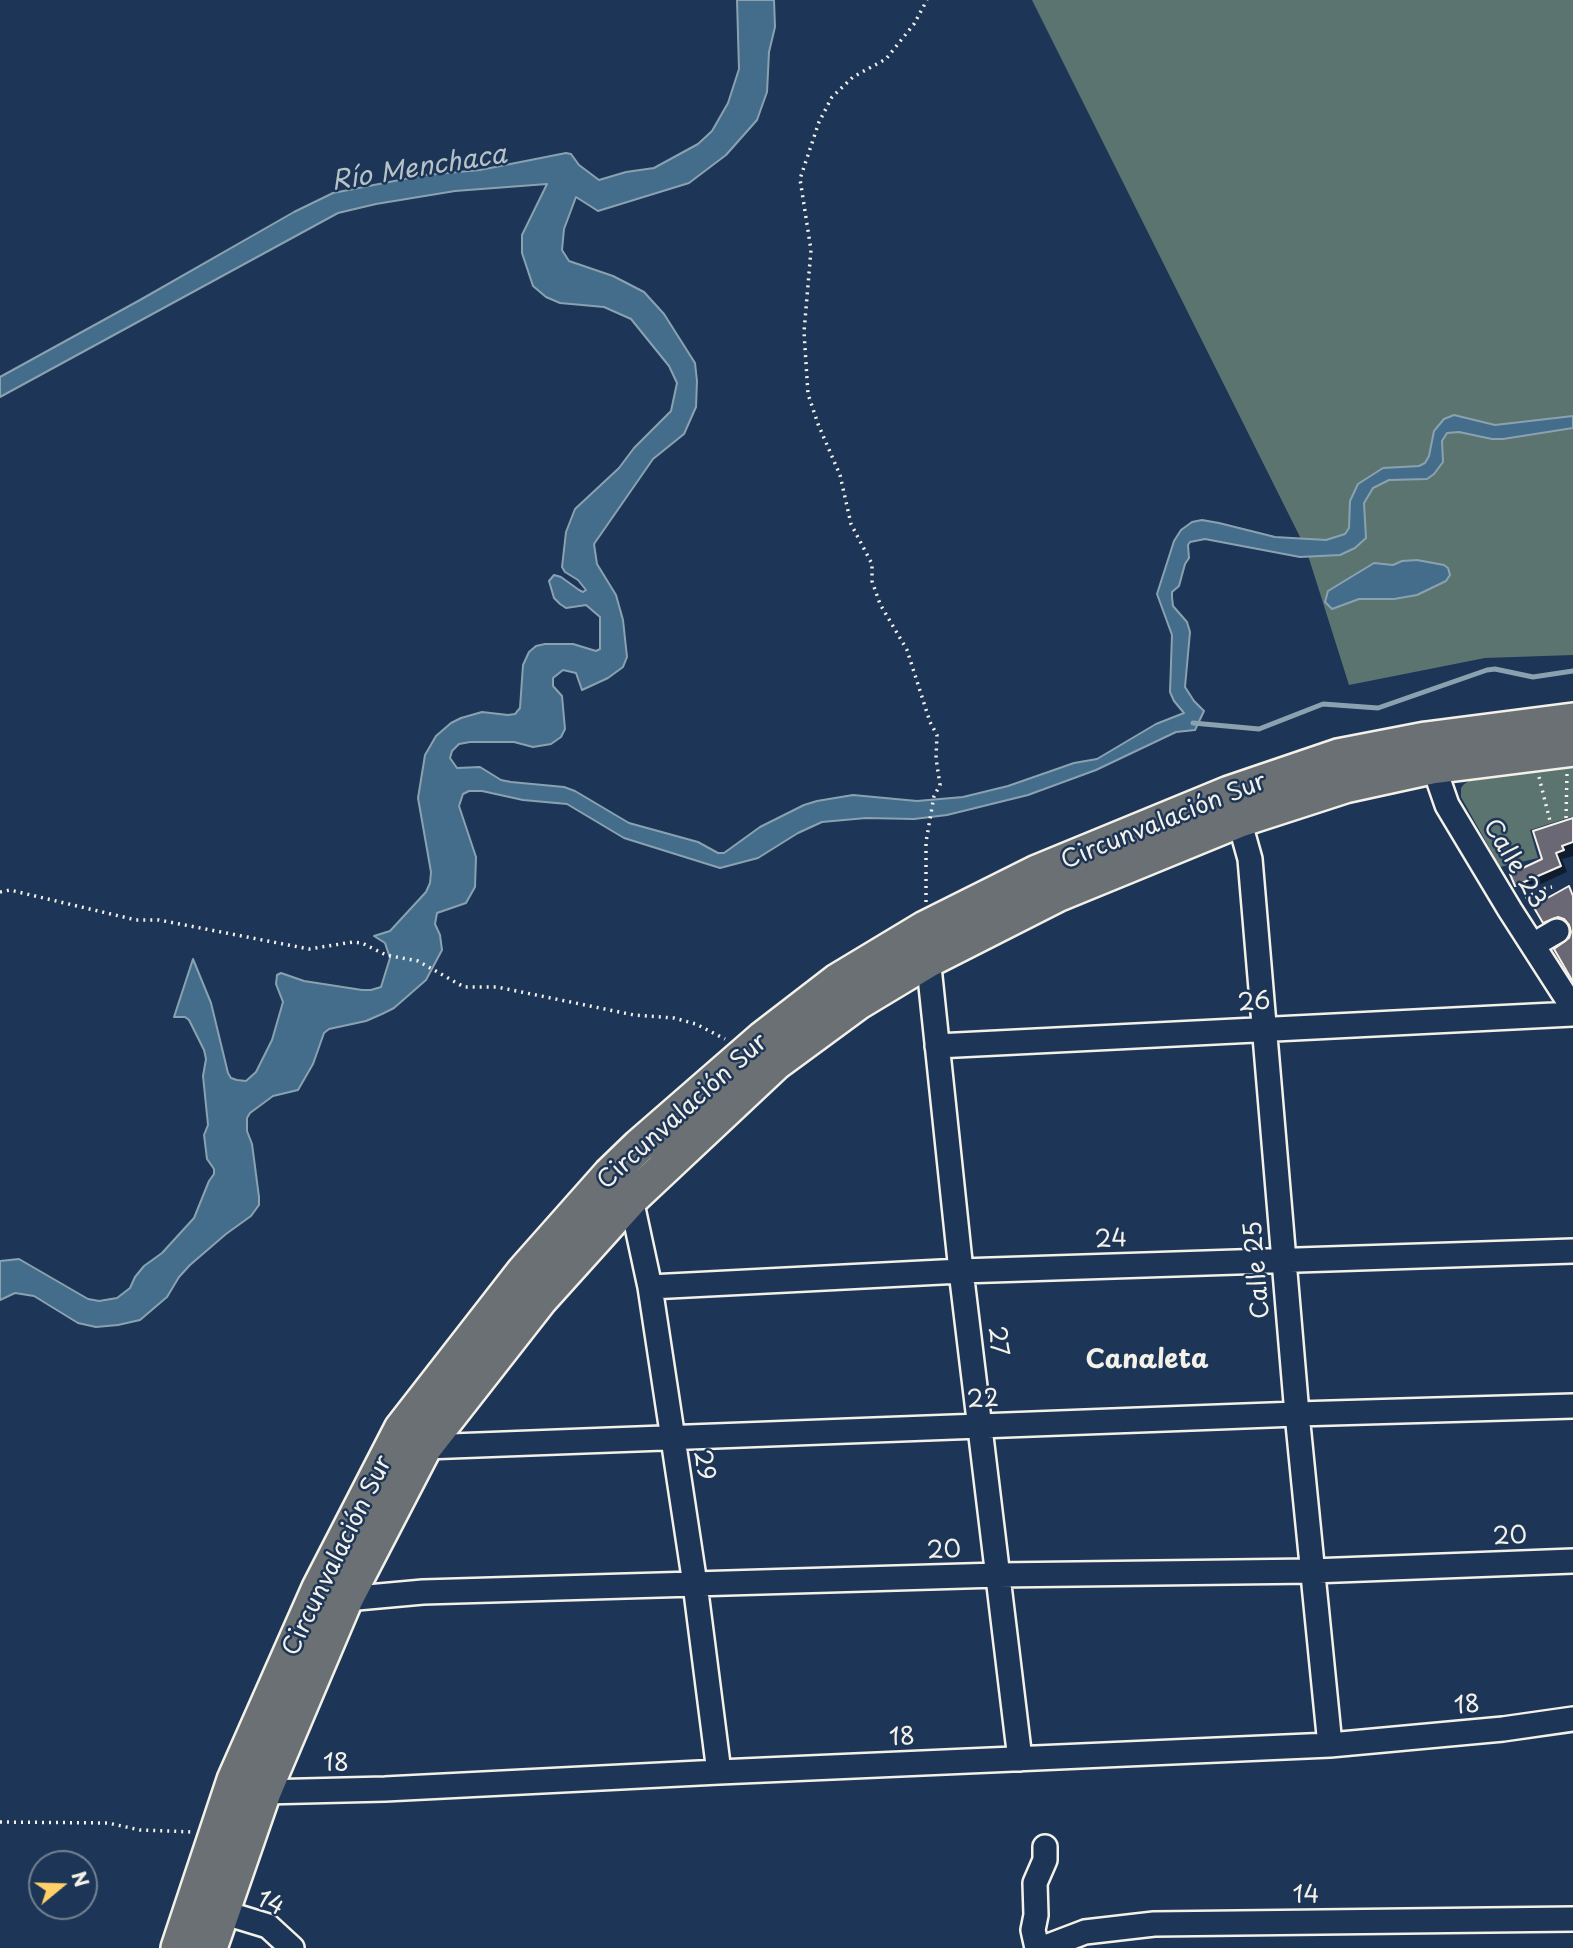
<!DOCTYPE html>
<html>
<head>
<meta charset="utf-8">
<style>
  body { margin:0 }
  #map { position:relative; width:1573px; height:1948px; overflow:hidden; background:#1d3557; font-family:"Playpen Sans",sans-serif }
  canvas { display:block }
  .north { position:absolute; left:28px; top:1850px; width:70px; height:70px; box-sizing:border-box; background:#1d3557; border:2px solid #738091; border-radius:50%; rotate:71deg; font-size:19px; font-weight:700; line-height:28px; text-align:center; color:#f4f1e8 }
  .north::after { content:''; display:block; margin:auto; width:24px; height:32px; background:#ffd166; clip-path:polygon(50% 0,100% 100%,50% 72%,0 100%) }
</style>
</head>
<body>
<div id="map">
<canvas width="1573" height="1948"></canvas>
<div class="north">N</div>
</div>
<script>
const context = document.querySelector('canvas').getContext('2d');
context.lineJoin = 'round';
function fill(path, color) {
  context.fillStyle = color;
  context.fill(path, 'evenodd');
}
function poly(rows) {
  const path = new Path2D();
  for (const r of rows) {
    path.moveTo(r[0], r[1]);
    for (let i = 2; i < r.length; i += 2) path.lineTo(r[i], r[i + 1]);
  }
  return path;
}
function stroke(path, color, width, dash) {
  context.strokeStyle = color;
  context.lineWidth = width;
  context.lineCap = dash ? 'butt' : 'round';
  context.setLineDash(dash || []);
  context.stroke(path);
}
function label(font, color, halo, rows, align = 'center') {
  context.font = font + ' "Playpen Sans",sans-serif';
  context.lineWidth = 5;
  context.setLineDash([]);
  context.textBaseline = 'middle';
  context.strokeStyle = halo;
  context.fillStyle = color;
  for (const [text, x, y, turn = 0] of rows) {
    context.save();
    context.translate(x, y);
    context.rotate((+turn || 0) * Math.PI / 180);
    context.textAlign = isNaN(turn) ? turn : align;
    if (halo) context.strokeText(text, 0, 0);
    context.fillText(text, 0, 0);
    context.restore();
  }
}
fill(poly([
  [1032,0,1573,0,1573,655,1485,658,1349,685,1306,549],
  [1573,764,1573,818,1571,817,1530,830,1538,858,1500,867,1461,797,1461,788,1464,784,1469,781]
]), '#5c7470');
const water = poly([
  [737,0,774,0,775,27,769,52,767,92,757,120,726,155,689,183,598,211,576,197,564,229,562,250,569,261,613,276,644,292,664,314,695,363,697,381,696,407,684,434,653,459,594,544,597,564,616,595,623,620,627,657,623,667,608,678,582,690,576,673,563,670,553,678,553,686,562,696,565,729,561,737,551,744,533,747,514,742,470,742,459,744,452,751,450,758,457,768,480,767,501,780,511,782,564,787,575,791,629,823,698,842,718,853,724,853,760,827,804,805,817,801,853,795,917,801,963,797,1008,786,1074,763,1097,759,1156,724,1184,713,1174,701,1170,692,1172,635,1157,594,1174,541,1181,530,1192,522,1202,520,1219,523,1275,537,1326,540,1345,534,1349,528,1350,501,1358,484,1383,468,1419,466,1425,463,1429,456,1434,431,1444,419,1454,415,1495,425,1573,416,1573,428,1503,439,1492,439,1459,432,1447,433,1442,441,1443,462,1434,474,1427,479,1389,480,1373,488,1364,503,1366,538,1355,548,1340,555,1300,557,1205,539,1190,542,1188,545,1189,558,1185,564,1179,586,1172,592,1172,597,1173,606,1187,622,1190,632,1185,687,1194,701,1204,711,1195,730,1176,732,1096,770,1028,795,947,815,914,819,866,818,822,822,798,833,758,858,720,868,624,838,567,804,523,800,482,791,469,791,463,794,459,806,476,857,475,887,466,903,437,913,435,924,440,935,442,950,426,980,394,1008,382,1014,366,1021,329,1029,324,1033,313,1064,298,1090,273,1096,250,1113,247,1118,247,1131,252,1144,259,1197,259,1205,251,1216,226,1234,190,1265,179,1277,167,1297,140,1320,118,1325,96,1327,78,1323,34,1296,15,1293,0,1300,0,1261,19,1259,88,1299,99,1301,117,1298,130,1288,135,1277,144,1266,162,1253,194,1218,209,1181,214,1174,214,1169,207,1159,204,1135,208,1125,203,1076,206,1059,204,1050,189,1020,185,1017,174,1017,193,959,211,1003,228,1073,231,1078,237,1080,246,1081,256,1072,272,1040,283,1002,276,984,277,975,281,973,304,981,362,990,371,990,381,987,390,958,385,943,374,936,390,931,426,892,430,883,431,872,418,798,425,755,436,736,451,723,461,718,482,712,508,715,515,714,520,708,523,665,529,652,536,646,545,644,573,644,596,651,600,649,600,617,586,605,566,608,560,604,554,598,549,581,554,575,561,577,579,590,583,592,586,590,578,580,565,572,562,567,566,532,575,509,619,468,634,448,671,411,677,383,669,366,631,319,604,307,560,303,546,297,533,286,522,253,522,235,547,184,455,191,376,204,338,213,0,397,0,377,140,300,294,212,333,193,425,175,480,170,566,153,571,154,579,165,599,180,626,172,654,168,698,144,712,131,728,103,739,69,737,0],
  [1417,560,1444,565,1448,568,1450,575,1446,581,1417,595,1394,599,1359,599,1332,609,1325,602,1328,591,1374,563,1393,565,1402,561,1417,560]
]);
fill(water, '#446d8b');
stroke(water, '#8aa2b0', 2);
fill(poly([
  [1573,821,1573,856,1562,859,1567,872,1523,892,1517,885,1544,860],
  [1569,888,1573,892,1573,978,1571,925,1566,924,1552,929,1544,922]
]), '#0007');
stroke(poly([
  [1193,723,1259,729,1323,704,1378,708,1487,670,1495,669,1533,677,1573,671]
]), '#8aa2b0', 5);
const building = poly([
  [1573,818,1573,842,1562,846,1564,850,1556,853,1561,866,1515,886,1510,874,1542,859,1533,831,1573,818],
  [1569,886,1573,896,1573,982,1554,949,1569,938,1571,932,1569,925,1564,919,1558,917,1543,923,1533,906,1569,886]
]);
fill(building, '#6b6875');
stroke(building, '#f4f1e8', 2);
const minor = poly([
  [1429,753,1447,805,1510,910,1573,1008],
  [1236,809,1250,859,1297,1414,1330,1745],
  [1533,945,1557,931],
  [927,948,961,1271,1020,1759],
  [937,1046,1573,1014],
  [626,1193,631,1199,650,1287,695,1584,719,1772],
  [650,1287,961,1271,1573,1251],
  [417,1441,425,1447,1297,1414,1573,1406],
  [335,1595,346,1599,423,1592,998,1575,1312,1571,1573,1561],
  [253,1787,264,1792,385,1789,719,1772,1330,1745,1503,1729,1573,1719],
  [222,1912,268,1926,292,1948],
  [1037,1948,1033,1930,1036,1915,1035,1883,1045,1860,1045,1847],
  [1043,1948,1085,1932,1154,1924,1573,1919]
]);
const highway = poly([
  [178,1948,234,1780,319,1588,401,1429,524,1271,610,1174,639,1146,763,1038,837,981,925,928,1037,872,1229,793,1338,756,1426,739,1573,720],
  [210,1948,264,1792,346,1599,425,1447,540,1300,631,1199,776,1063,859,1002,927,961,1057,895,1240,820,1345,786,1432,767,1573,749]
]);
stroke(minor, '#f4f1e8', 28);
stroke(highway, '#f4f1e8', 38);
stroke(poly([
  [1539,777,1551,825],
  [1566,818,1567,774],
  [0,892,10,890,136,920,159,920,309,949,353,942,362,943,386,955,418,961,464,987,497,987,634,1015,674,1018,696,1024,725,1039],
  [1526,899,1538,890,1552,887],
  [926,902,926,842,934,796,940,785,936,758,937,735,930,722,907,650,880,604,872,581,872,564,851,524,840,475,818,424,808,394,804,332,811,250,800,179,819,122,832,97,853,77,886,59,914,24,927,0],
  [0,1822,108,1823,140,1830,193,1832]
]), '#f4f1e8', 3.5, [2, 5]);
stroke(minor, '#1d3557', 23);
stroke(highway, '#6a7074', 33);
label('24px', '#f4f1e8', '#1d3557', [
  ["Circunvalación Sur",1164,822,-22],
  ["Calle 23",1514,864,59],
  ["26",1254,1003,-3],
  ["Circunvalación Sur",683,1112,-42],
  ["24",1111,1240,-2],
  ["Calle 25",1258,1270,-95],
  ["27",997,1341,83],
  ["22",983,1400,-2],
  ["29",703,1465,81],
  ["20",1510,1537,-2],
  ["20",944,1551,-2],
  ["Circunvalación Sur",338,1556,-64],
  ["18",1467,1706,-5],
  ["18",902,1738,-3],
  ["18",336,1764,-1],
  ["14",1306,1896,-1],
  ["14",270,1904,26]
]);
label('italic 26px', '#b6c3c7', '#1d3557', [
  ["Río Menchaca",419,169,-9]
]);
label('bold 26px', '#f4f1e8', '#1d3557', [
  ["Canaleta",1147,1361]
]);
</script>
</body>
</html>
